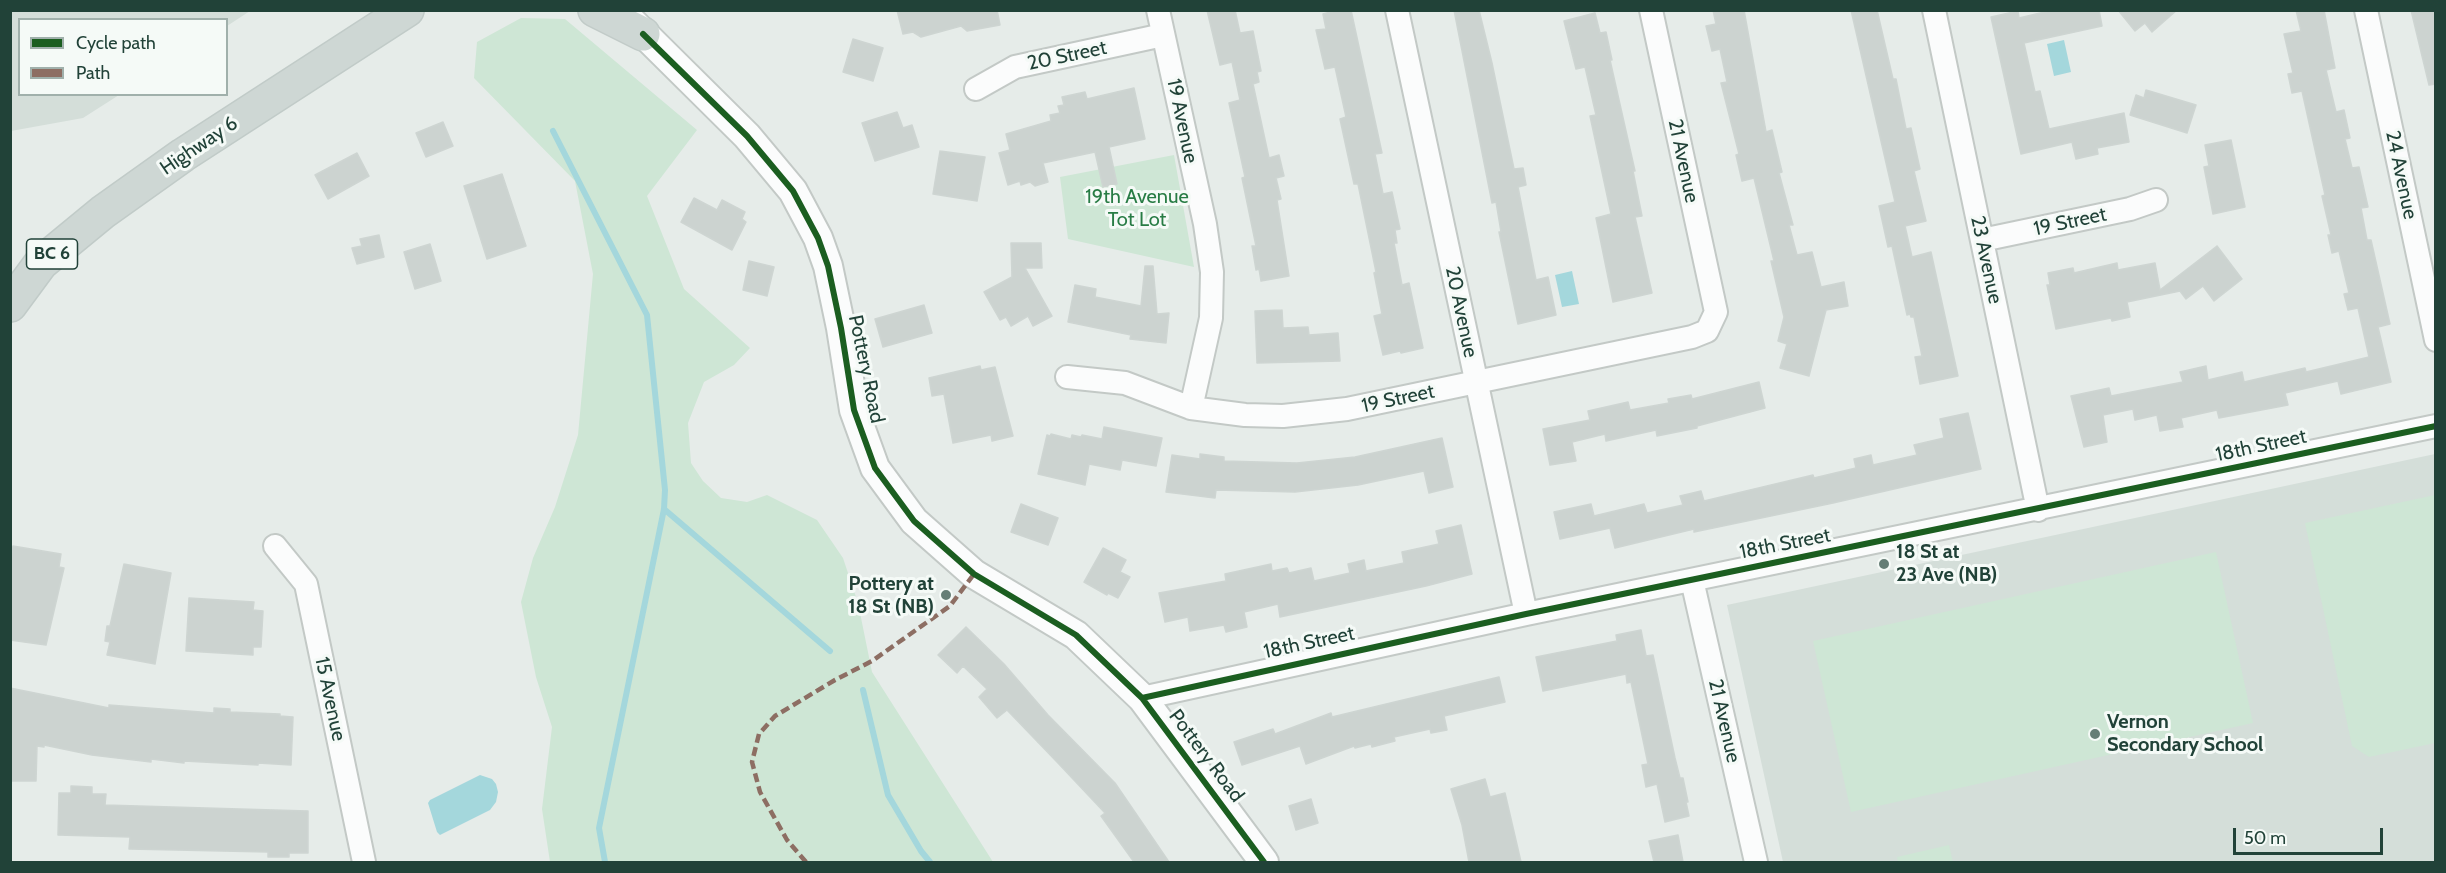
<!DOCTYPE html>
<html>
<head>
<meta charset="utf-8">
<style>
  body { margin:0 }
  #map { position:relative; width:2446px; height:873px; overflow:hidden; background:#e6ece9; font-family:Cabin,sans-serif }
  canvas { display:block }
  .frame { position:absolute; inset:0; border:12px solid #214238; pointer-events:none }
  .legend { position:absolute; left:18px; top:18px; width:210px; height:78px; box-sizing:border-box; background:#f5faf7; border:2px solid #a0b0ab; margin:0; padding:8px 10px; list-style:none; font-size:18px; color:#214238 }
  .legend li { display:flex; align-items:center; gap:12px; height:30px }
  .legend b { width:30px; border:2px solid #a0b0ab }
  .scale { position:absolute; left:2233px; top:828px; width:150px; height:27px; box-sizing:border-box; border:3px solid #214238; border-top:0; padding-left:8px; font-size:18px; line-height:21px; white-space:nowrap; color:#214238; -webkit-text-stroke:4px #f5faf7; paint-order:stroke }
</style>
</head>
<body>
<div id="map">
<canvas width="2446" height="873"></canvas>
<div class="frame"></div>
<ul class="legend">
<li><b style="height:8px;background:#1b5e20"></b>Cycle path</li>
<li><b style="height:8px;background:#8d6e63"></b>Path</li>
</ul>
<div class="scale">50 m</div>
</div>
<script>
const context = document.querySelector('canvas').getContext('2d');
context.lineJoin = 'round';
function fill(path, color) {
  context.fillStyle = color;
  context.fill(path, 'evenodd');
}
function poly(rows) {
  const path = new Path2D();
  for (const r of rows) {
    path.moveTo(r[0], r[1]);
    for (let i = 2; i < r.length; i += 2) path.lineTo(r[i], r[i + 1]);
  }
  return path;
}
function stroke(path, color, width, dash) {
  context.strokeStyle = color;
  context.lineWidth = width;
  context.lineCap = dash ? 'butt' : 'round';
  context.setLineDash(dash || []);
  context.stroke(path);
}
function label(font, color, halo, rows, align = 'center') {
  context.font = font + ' Cabin,sans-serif';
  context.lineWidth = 6;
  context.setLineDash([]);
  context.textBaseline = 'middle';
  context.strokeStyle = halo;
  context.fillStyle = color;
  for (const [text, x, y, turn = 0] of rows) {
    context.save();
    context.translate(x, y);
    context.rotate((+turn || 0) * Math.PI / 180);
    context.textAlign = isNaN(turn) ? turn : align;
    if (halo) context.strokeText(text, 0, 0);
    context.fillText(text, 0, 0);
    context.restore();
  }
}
fill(poly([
  [11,10,250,10,250,11,227,26,226,20,20,20,20,94,119,95,83,118,11,131],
  [2435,454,2435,862,1783,862,1727,605]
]), '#d4ded9');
fill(poly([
  [521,18,565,19,697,130,647,196,684,289,750,348,734,365,704,382,688,423,691,463,703,481,721,498,747,502,767,495,817,520,843,558,858,603,872,672,993,862,550,862,542,809,552,727,536,677,521,602,533,558,555,507,578,435,593,274,575,181,474,78,477,42],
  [1174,155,1194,267,1068,239,1060,177],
  [2435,495,2435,743,2369,757,2352,746,2305,523],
  [2216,552,2253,723,1851,812,1813,641],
  [1949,845,1953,862,1898,862,1897,857]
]), '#cee6d5');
fill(poly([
  [2064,40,2071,72,2054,76,2047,44],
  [1572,271,1579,304,1562,307,1555,275],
  [480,775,492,779,496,784,498,792,496,802,490,810,440,835,437,832,428,803,430,800]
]), '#a4d7dc');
stroke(poly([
  [553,131,647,315,665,490,664,509,599,828,605,862],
  [664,509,830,651],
  [863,690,888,795,921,851,930,862]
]), '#a4d7dc', 6);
const building = poly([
  [897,10,997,10,1000,25,967,31,961,26,921,37,913,32,903,34,897,10],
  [1207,10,1235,10,1240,33,1253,31,1261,71,1257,72,1259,82,1253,84,1269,158,1279,155,1284,176,1276,178,1281,199,1277,200,1289,276,1261,281,1259,269,1256,270,1252,246,1256,246,1242,178,1245,177,1229,103,1240,100,1232,62,1220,65,1207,10],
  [1338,10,1351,10,1382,153,1375,154,1383,194,1392,192,1400,229,1395,230,1397,243,1394,243,1402,285,1409,283,1423,348,1401,353,1400,351,1383,355,1374,316,1382,314,1374,273,1376,272,1358,184,1354,184,1340,119,1346,117,1335,67,1325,69,1316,30,1326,29,1323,14,1338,10],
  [1454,10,1479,10,1492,63,1514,169,1523,168,1526,185,1518,187,1536,280,1548,277,1556,315,1518,324,1499,232,1501,232,1496,202,1492,203,1454,10],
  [1713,10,1744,10,1766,132,1772,130,1782,172,1779,173,1793,225,1789,225,1797,255,1812,252,1821,287,1844,282,1848,306,1826,310,1809,376,1780,368,1787,344,1778,341,1784,317,1771,261,1774,261,1754,178,1742,181,1736,155,1739,154,1721,83,1727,82,1720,49,1712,51,1706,26,1716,24,1713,10],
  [1851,10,1877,10,1893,79,1896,79,1906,129,1911,128,1920,169,1914,171,1926,221,1905,226,1912,257,1931,252,1958,376,1920,384,1915,357,1922,356,1914,317,1911,317,1910,314,1907,315,1892,246,1888,247,1879,206,1895,202,1851,10],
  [2053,10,2099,10,2102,26,2024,43,2035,92,2040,91,2049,129,2124,113,2129,142,2097,148,2098,154,2076,159,2072,142,2021,154,1991,17,2018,11,2019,18,2053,10],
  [2118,10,2177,10,2152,32,2145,23,2135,31,2118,10],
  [2296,10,2324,10,2335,68,2326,70,2336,112,2344,110,2350,138,2345,139,2352,168,2359,167,2368,207,2361,208,2367,240,2371,240,2390,324,2378,327,2391,382,2341,394,2338,381,2285,393,2288,405,2219,418,2217,410,2181,418,2183,427,2160,431,2157,415,2135,420,2133,409,2103,415,2107,442,2084,447,2071,396,2109,388,2111,396,2183,382,2180,372,2206,366,2208,380,2242,372,2244,382,2305,368,2306,372,2369,357,2358,308,2348,310,2344,294,2349,293,2339,251,2332,253,2328,235,2331,235,2322,196,2325,195,2302,91,2292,93,2288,74,2293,73,2284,34,2301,31,2296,10],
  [2411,10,2436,10,2436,84,2429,85,2411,10],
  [1595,13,1600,33,1606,32,1612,60,1610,60,1635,171,1633,171,1642,216,1635,217,1652,293,1613,302,1596,218,1611,214,1590,116,1596,115,1585,67,1576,69,1564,21,1595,13],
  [853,39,883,48,873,81,843,72,853,39],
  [1134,88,1145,139,1109,147,1117,184,1103,187,1095,152,1043,163,1048,182,1035,186,1030,182,1021,185,1020,181,1008,185,999,153,1010,150,1006,134,1051,121,1050,115,1060,113,1058,106,1064,105,1062,97,1085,92,1087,99,1134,88],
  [2146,90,2196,105,2187,133,2130,115,2136,95,2144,98,2146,90],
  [897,112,903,128,912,125,919,147,875,161,862,123,897,112],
  [443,122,453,146,426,157,416,133,443,122],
  [2231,140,2245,207,2213,214,2204,167,2209,166,2205,145,2231,140],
  [940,151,985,157,977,201,933,194,940,151],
  [357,153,369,176,328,199,315,175,357,153],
  [502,174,526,246,487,259,464,186,502,174],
  [694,198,717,210,722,200,745,212,742,219,746,222,732,250,681,222,694,198],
  [379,235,384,257,357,264,352,248,362,246,360,239,379,235],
  [1011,243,1041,243,1042,268,1025,268,1052,316,1033,326,1028,316,1011,326,1006,317,1000,320,984,292,1012,277,1011,243],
  [430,244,441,281,415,289,404,252,430,244],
  [2217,246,2242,279,2214,301,2203,286,2186,299,2180,291,2127,302,2130,317,2112,321,2111,318,2056,329,2047,285,2050,285,2048,273,2073,268,2074,273,2117,263,2118,270,2155,263,2160,290,2217,246],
  [749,261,774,267,767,296,743,290,749,261],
  [1145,266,1153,266,1157,314,1169,313,1166,343,1130,339,1131,335,1068,322,1075,285,1096,289,1095,297,1141,306,1145,266],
  [924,305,932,333,883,347,875,319,924,305],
  [1282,310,1283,328,1308,327,1309,335,1338,333,1340,361,1257,363,1255,311,1282,310],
  [980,366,981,370,995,367,1013,436,992,441,991,435,953,443,944,394,932,396,929,378,980,366],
  [1759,382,1765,408,1697,426,1697,428,1657,436,1656,430,1606,441,1605,434,1572,442,1576,461,1550,465,1543,429,1590,420,1588,411,1628,402,1630,410,1669,403,1668,399,1691,395,1692,399,1759,382],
  [1968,413,1981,469,1833,503,1694,532,1694,529,1615,548,1610,528,1560,539,1554,512,1591,504,1594,516,1644,504,1647,513,1683,505,1680,496,1701,491,1704,501,1813,475,1814,478,1856,468,1854,459,1871,455,1873,465,1917,455,1914,445,1944,438,1940,419,1968,413],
  [1104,427,1162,438,1156,466,1122,460,1120,470,1089,464,1085,485,1038,474,1047,435,1050,436,1051,434,1071,439,1072,435,1081,437,1082,435,1102,439,1104,427],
  [1442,438,1453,487,1429,493,1424,471,1358,485,1295,492,1216,490,1215,498,1166,492,1172,455,1200,459,1200,454,1224,457,1224,461,1297,463,1355,457,1442,438],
  [1021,504,1058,518,1048,545,1011,532,1021,504],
  [1461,525,1472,574,1426,586,1280,617,1278,604,1244,612,1247,627,1226,632,1224,625,1190,631,1188,617,1165,622,1159,593,1226,581,1225,574,1271,564,1272,571,1287,568,1289,573,1311,568,1314,581,1350,573,1348,564,1364,560,1366,571,1404,563,1402,552,1439,544,1436,531,1461,525],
  [13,546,61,554,59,567,64,568,46,645,10,640,10,560,13,546],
  [1103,548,1126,560,1120,572,1130,577,1118,598,1108,593,1107,595,1084,582,1103,548],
  [124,564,171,573,155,664,107,655,110,642,105,641,107,626,110,626,124,564],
  [189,598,254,602,253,610,263,611,261,647,253,647,253,655,186,651,189,598],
  [966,627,1004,664,1048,715,1115,783,1169,862,1134,862,1101,816,1105,813,1057,762,1007,710,997,718,979,697,987,689,963,666,957,673,938,655,966,627],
  [1641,630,1646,656,1653,655,1675,758,1680,778,1683,778,1688,802,1686,802,1689,816,1665,822,1657,784,1646,787,1642,765,1648,764,1631,682,1627,683,1626,674,1543,691,1536,657,1617,641,1616,635,1641,630],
  [1499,677,1505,702,1444,716,1447,730,1431,733,1430,729,1394,737,1395,741,1372,747,1371,744,1355,748,1354,746,1306,764,1300,746,1242,765,1234,742,1273,729,1275,734,1331,713,1332,717,1499,677],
  [10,688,109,708,109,705,214,713,214,708,230,709,230,712,280,714,280,716,293,717,291,765,258,763,258,765,184,761,184,763,151,759,151,762,92,755,44,745,44,747,37,746,36,781,10,781,10,688],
  [1485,779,1490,797,1505,793,1521,862,1469,862,1462,825,1451,789,1485,779],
  [71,786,92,787,92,794,106,794,105,805,308,811,308,853,289,853,289,857,268,857,268,852,129,849,130,837,58,835,59,793,71,793,71,786],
  [1311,799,1318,823,1296,830,1289,806,1311,799],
  [1678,835,1683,862,1654,862,1649,841,1678,835]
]);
fill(building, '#ccd3d0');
stroke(building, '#ced5d2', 1.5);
const minor = poly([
  [1158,10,1205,224,1212,272,1211,318,1191,408],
  [1397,10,1526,614],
  [1934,10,2038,510],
  [2366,10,2436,340],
  [976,89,1015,67,1163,35],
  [1982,240,2130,209,2156,200],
  [1067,377,1125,383,1191,408,1245,415,1283,416,1347,409,1692,337,1707,331,1716,312,1651,10],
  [275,546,306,584,364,862],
  [1692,580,1756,862],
  [1142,698,1526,614,2436,426]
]);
const tertiary = poly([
  [629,19,747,136,793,191,818,238,828,266,841,328,854,410,875,468,914,521,974,574,1076,635,1142,698,1264,862]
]);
const primary = poly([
  [595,10,643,34],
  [10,305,41,263,103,212,183,155,407,10]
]);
stroke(minor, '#c3c9c6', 26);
stroke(tertiary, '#c3c9c6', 32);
stroke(primary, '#c1cbc8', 36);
stroke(minor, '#fbfcfc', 22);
stroke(tertiary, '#fbfcfc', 28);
stroke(primary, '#ced7d4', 33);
stroke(poly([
  [806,862,787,840,760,792,752,762,759,734,775,716,835,680,872,661,950,606,974,574]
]), '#8d6e63', 4.5, [9, 4.5]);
stroke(poly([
  [643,34,747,136,793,191,818,238,828,266,841,328,854,410,875,468,914,521,974,574,1076,635,1142,698,1264,862],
  [1142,698,1526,614,2436,426]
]), '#1b5e20', 6);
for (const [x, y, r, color] of [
  [1884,564,6,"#667e76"],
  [946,595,6,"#667e76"],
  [2095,734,6,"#667e76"]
]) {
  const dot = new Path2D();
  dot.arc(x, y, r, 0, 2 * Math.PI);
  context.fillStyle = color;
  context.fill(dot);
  stroke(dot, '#f5faf7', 2);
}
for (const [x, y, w] of [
  [52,254,51]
]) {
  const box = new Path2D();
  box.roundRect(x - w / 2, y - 15, w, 30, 4.5);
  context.fillStyle = '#f5faf7';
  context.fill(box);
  stroke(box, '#214238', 1.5);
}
label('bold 18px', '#214238', null, [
  ["BC 6",52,254]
]);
label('20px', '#214238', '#f5faf7', [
  ["20 Street",1067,56,-12],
  ["19 Avenue",1182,121,78],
  ["Highway 6",199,146,-34],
  ["21 Avenue",1683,161,78],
  ["24 Avenue",2401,175,78],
  ["19 Street",2070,222,-12],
  ["23 Avenue",1986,260,78],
  ["20 Avenue",1461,312,78],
  ["Pottery Road",866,369,78],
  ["19 Street",1398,399,-12],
  ["18th Street",2261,446,-12],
  ["18th Street",1785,544,-11],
  ["18th Street",1309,643,-12],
  ["15 Avenue",330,699,78],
  ["21 Avenue",1724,721,77],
  ["Pottery Road",1206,756,53]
]);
label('20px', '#287c45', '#f5faf7', [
  ["19th Avenue",1137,197],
  ["Tot Lot",1137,220]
]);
label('bold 20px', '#214238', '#f5faf7', [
  ["18 St at",1896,552],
  ["23 Ave (NB)",1896,575],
  ["Pottery at",934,584,"right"],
  ["18 St (NB)",934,607,"right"],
  ["Vernon",2107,722],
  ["Secondary School",2107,745]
], 'left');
</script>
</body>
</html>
